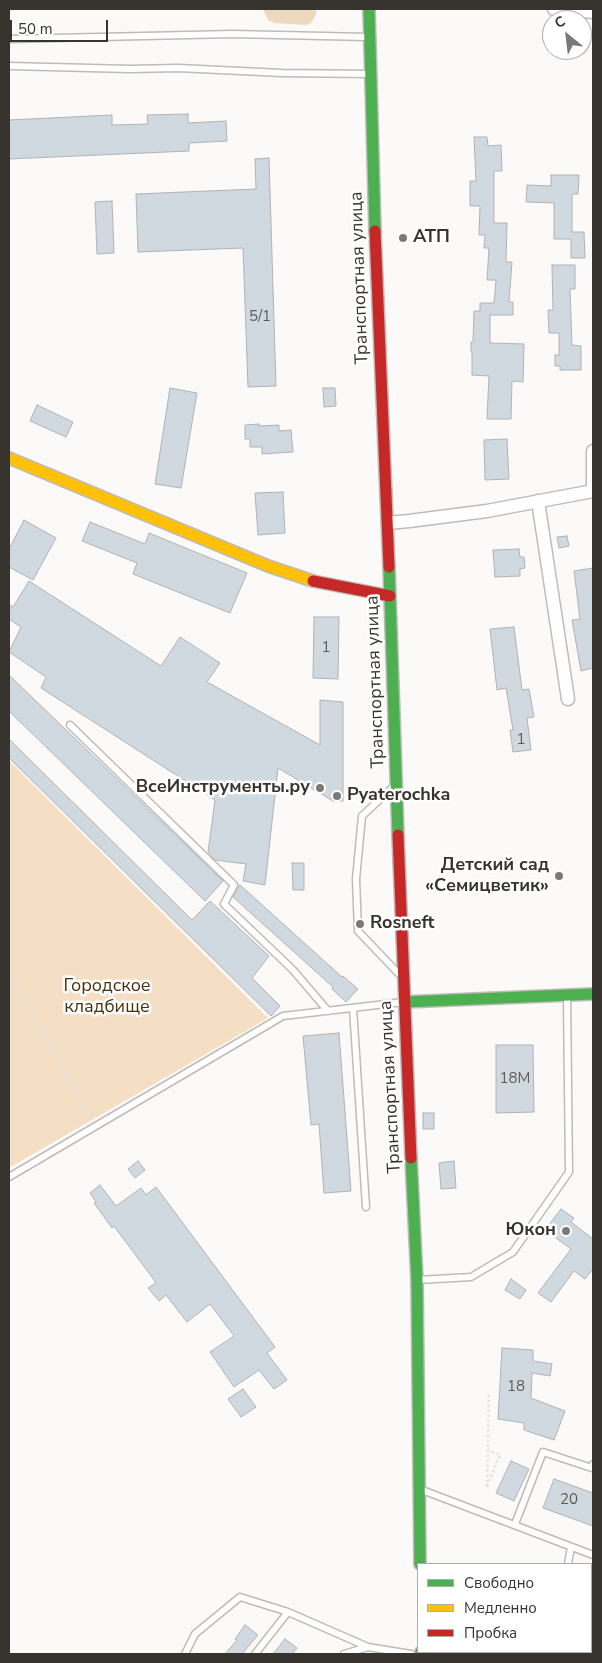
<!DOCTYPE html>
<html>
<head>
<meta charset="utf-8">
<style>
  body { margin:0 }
  #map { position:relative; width:602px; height:1663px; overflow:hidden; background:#fcfaf8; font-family:"Nunito Sans",sans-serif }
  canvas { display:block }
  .frame { position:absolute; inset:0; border:10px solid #37332f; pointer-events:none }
  .legend { position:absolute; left:417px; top:1563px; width:175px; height:90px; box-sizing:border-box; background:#fff; border:1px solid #afadac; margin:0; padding:6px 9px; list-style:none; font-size:15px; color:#37332f }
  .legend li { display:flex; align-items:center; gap:10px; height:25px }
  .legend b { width:25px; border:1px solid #afadac }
  .north { position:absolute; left:542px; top:10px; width:50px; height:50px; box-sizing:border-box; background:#fff; border:1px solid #afadac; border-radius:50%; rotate:331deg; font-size:14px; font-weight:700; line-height:20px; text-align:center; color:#37332f }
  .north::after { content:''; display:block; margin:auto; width:18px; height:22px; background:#7c7975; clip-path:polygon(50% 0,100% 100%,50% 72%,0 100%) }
  .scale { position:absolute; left:10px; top:20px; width:98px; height:22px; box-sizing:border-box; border:2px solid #37332f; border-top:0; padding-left:6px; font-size:15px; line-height:18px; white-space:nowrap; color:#37332f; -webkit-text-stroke:4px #fff; paint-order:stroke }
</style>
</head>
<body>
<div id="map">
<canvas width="602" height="1663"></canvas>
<div class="frame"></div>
<ul class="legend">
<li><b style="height:6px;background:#4caf50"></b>Свободно</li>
<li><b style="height:6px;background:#ffc107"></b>Медленно</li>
<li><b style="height:6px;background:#c62828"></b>Пробка</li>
</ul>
<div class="north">С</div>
<div class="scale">50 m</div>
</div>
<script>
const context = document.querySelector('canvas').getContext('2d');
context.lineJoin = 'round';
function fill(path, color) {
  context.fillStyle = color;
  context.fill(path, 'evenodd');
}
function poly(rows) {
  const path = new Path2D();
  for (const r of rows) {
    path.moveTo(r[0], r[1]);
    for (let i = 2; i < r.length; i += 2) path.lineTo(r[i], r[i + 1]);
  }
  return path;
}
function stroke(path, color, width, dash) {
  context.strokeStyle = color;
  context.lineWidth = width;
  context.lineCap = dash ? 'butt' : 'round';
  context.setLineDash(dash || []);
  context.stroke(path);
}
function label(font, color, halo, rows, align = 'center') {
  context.font = font + ' "Nunito Sans",sans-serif';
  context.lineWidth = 5;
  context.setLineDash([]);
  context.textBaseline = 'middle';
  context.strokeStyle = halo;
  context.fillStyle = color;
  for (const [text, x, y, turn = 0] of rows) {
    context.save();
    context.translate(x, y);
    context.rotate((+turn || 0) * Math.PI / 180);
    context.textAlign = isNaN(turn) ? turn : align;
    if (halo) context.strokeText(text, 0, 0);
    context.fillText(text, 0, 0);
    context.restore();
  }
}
fill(poly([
  [9,761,268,1018,9,1168]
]), '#f4dec4');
fill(poly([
  [263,9,316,9,316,14,312,22,307,25,274,23,268,20]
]), '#eed8be');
const building = poly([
  [188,114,188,123,226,121,227,141,189,143,189,151,9,159,9,120,112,115,112,125,148,124,147,115,188,114],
  [474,137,487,137,488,146,501,145,502,171,494,171,494,223,507,223,506,262,512,262,509,302,513,302,513,315,490,315,490,343,524,344,523,382,512,381,511,419,487,419,489,376,472,375,472,352,471,352,471,342,473,342,474,311,480,311,480,303,494,303,496,280,487,280,489,248,484,248,485,235,479,235,480,206,470,206,470,181,476,181,474,137],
  [269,158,276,386,248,387,243,248,138,252,136,194,256,189,255,159,269,158],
  [551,175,579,175,578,194,572,194,572,232,584,232,585,258,571,258,571,239,554,239,554,203,526,202,527,185,551,186,551,175],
  [112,201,114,253,97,254,95,202,112,201],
  [552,265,575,265,575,289,570,289,572,345,581,346,581,370,560,370,560,366,555,366,555,355,559,355,559,333,549,333,548,310,553,310,552,265],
  [170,388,197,393,181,488,155,484,170,388],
  [323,388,335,388,336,406,324,407,323,388],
  [37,405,73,422,66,437,30,421,37,405],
  [259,424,259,426,279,425,279,431,291,430,293,452,262,454,262,447,250,447,250,439,245,439,245,425,259,424],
  [507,439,509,479,485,480,484,440,507,439],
  [283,492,285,533,258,535,255,493,283,492],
  [24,520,56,538,33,580,9,567,9,549,24,520],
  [90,522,145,544,149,533,247,573,230,613,133,574,137,563,82,541,90,522],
  [567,536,569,546,559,548,557,537,567,536],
  [519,549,520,557,524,557,525,568,520,569,520,576,495,577,493,550,519,549],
  [593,568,593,668,581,671,572,620,580,619,574,571,593,568],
  [29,581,161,666,180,637,220,663,207,682,320,745,320,700,343,702,343,801,333,801,278,768,265,885,243,881,246,864,215,860,208,852,215,800,41,688,46,677,9,652,21,627,9,619,9,604,13,607,29,581],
  [314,617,339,617,338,679,313,678,314,617],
  [514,627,522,690,529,689,534,717,527,718,531,750,513,752,510,730,513,730,506,688,497,690,490,629,514,627],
  [9,675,223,881,205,901,9,711,9,675],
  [9,739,192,920,210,901,269,956,252,978,280,1006,271,1016,9,758,9,739],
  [292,863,304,863,304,890,293,890,292,863],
  [240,885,342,977,343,976,358,989,346,1002,332,989,333,987,233,897,240,885],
  [339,1033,351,1191,324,1193,319,1124,311,1125,303,1036,339,1033],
  [496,1045,533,1045,534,1112,496,1113,496,1045],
  [423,1113,434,1113,434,1129,423,1129,423,1113],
  [138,1161,145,1170,135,1178,128,1169,138,1161],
  [454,1161,456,1188,441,1189,439,1163,454,1161],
  [100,1185,116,1206,141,1188,146,1195,156,1187,275,1347,267,1353,287,1380,274,1389,259,1370,234,1387,210,1352,234,1336,210,1304,187,1322,166,1295,159,1301,148,1288,156,1283,152,1277,114,1226,112,1228,94,1203,96,1202,90,1193,100,1185],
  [561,1209,574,1218,571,1222,593,1239,593,1269,585,1279,574,1271,551,1302,538,1293,571,1249,545,1230,561,1209],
  [511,1279,526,1290,520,1299,505,1290,511,1279],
  [502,1348,533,1350,533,1361,552,1364,550,1376,532,1373,531,1398,565,1411,554,1440,524,1430,524,1423,498,1419,502,1348],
  [243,1389,256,1407,241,1417,228,1399,243,1389],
  [511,1461,529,1469,514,1501,496,1493,511,1461],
  [554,1479,593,1493,593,1526,543,1508,554,1479],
  [245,1625,258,1635,242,1654,225,1654,237,1640,235,1639,245,1625],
  [285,1639,297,1648,292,1654,273,1654,285,1639]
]);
fill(building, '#cfd9df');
stroke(building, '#b1b2b3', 1);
const lane = poly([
  [9,39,233,34,368,37],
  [9,66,130,69,178,68,282,73,369,74],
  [70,725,234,885,224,904,293,970,328,1011],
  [392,788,362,816,356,879,358,931,398,973],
  [353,1008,366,1207],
  [9,1177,283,1016,403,1002],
  [418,1280,471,1277,513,1252,569,1172,567,997],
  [422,1490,593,1555],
  [515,1524,543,1452,592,1468,593,1464],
  [568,1564,571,1547],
  [591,1628,593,1630],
  [185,1654,195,1634,240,1597,288,1612,368,1647,411,1654],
  [255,1654,288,1612],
  [344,1654,368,1647]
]);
const street = poly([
  [554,9,593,12],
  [593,491,593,451],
  [538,501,568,699],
  [388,523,409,521,487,511,593,491]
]);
const fast = poly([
  [369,9,375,231],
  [389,567,398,835],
  [404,1002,593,994],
  [411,1158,417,1280,420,1564],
  [421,1652,421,1654]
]);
const slow = poly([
  [9,458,268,566,313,581]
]);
const jam = poly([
  [375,231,389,567],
  [313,581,390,596],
  [398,835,411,1158]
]);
stroke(lane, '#bebbb8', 9);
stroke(street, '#bebbb8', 15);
stroke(fast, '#bebbb8', 14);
stroke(slow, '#bebbb8', 14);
stroke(jam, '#bebbb8', 14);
stroke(poly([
  [9,971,91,1119],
  [487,1486,500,1455,488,1450],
  [487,1487,489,1393]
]), '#e5e4e4', 2.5, [2.5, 2.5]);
stroke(lane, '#fffefe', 6);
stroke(street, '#fffefe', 12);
stroke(fast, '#4caf50', 11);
stroke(slow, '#ffc107', 11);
stroke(jam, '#c62828', 11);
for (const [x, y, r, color] of [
  [403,238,5,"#7c7975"],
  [320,788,5,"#7c7975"],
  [337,796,5,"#7c7975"],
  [559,876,5,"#7c7975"],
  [360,924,5,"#7c7975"],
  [566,1231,5,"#7c7975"]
]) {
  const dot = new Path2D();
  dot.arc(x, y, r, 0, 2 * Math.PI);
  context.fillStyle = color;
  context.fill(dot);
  stroke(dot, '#fff', 2);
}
label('15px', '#5d5c5b', null, [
  ["5/1",260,317],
  ["1",326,648],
  ["1",521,740],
  ["18М",515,1079],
  ["18",516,1387],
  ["20",569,1500]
]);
label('bold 18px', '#37332f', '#fff', [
  ["АТП",413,238],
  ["ВсеИнструменты.ру",310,788,"right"],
  ["Pyaterochka",347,796],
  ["Детский сад",549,866,"right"],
  ["«Семицветик»",549,887,"right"],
  ["Rosneft",370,924],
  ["Юкон",556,1231,"right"]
], 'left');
label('18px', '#37332f', '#fff', [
  ["Транспортная улица",360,278,-92],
  ["Транспортная улица",376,682,-92],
  ["Транспортная улица",391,1087,-93]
]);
label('18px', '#4a3009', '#fff', [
  ["Городское",107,987],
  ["кладбище",107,1008]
]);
</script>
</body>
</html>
